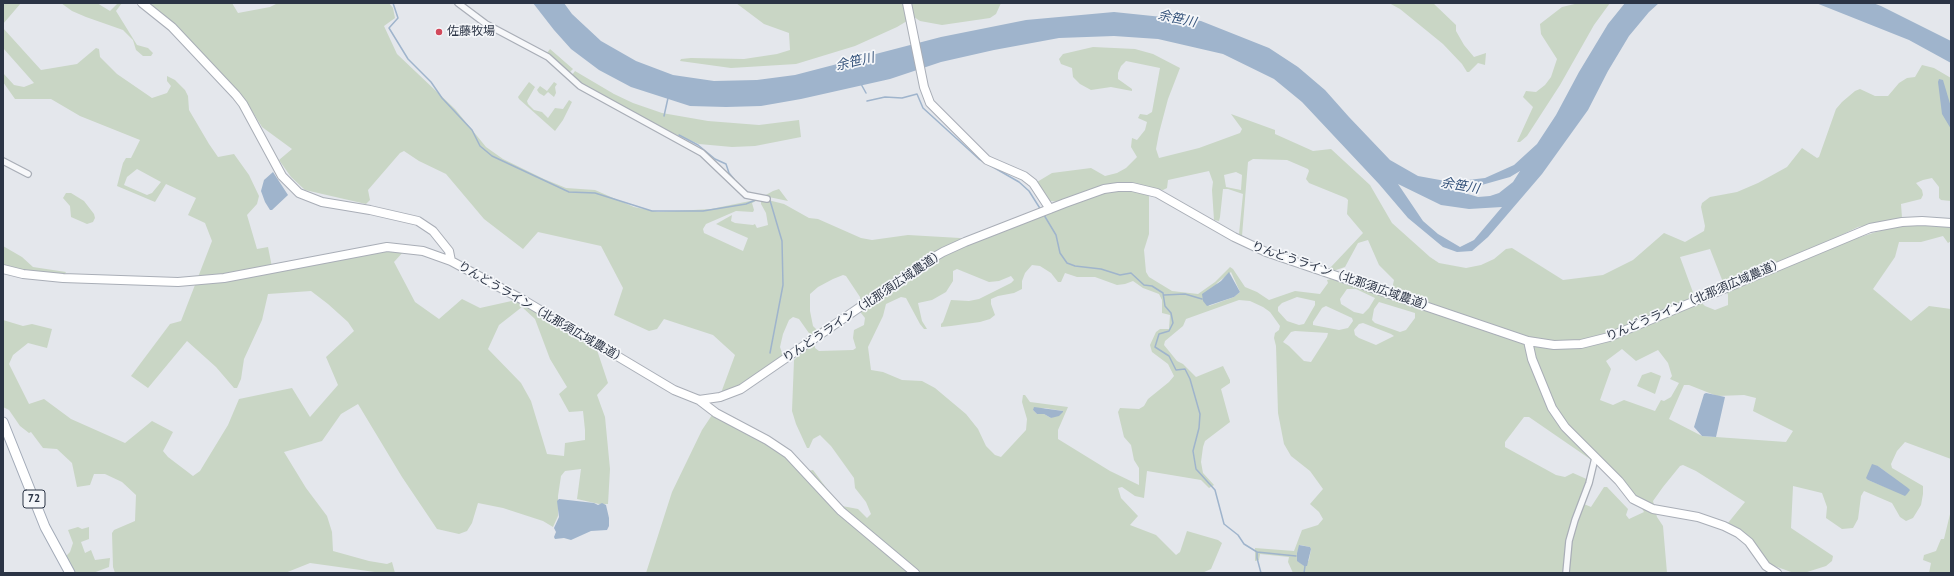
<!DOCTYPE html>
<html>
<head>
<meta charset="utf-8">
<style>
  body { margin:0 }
  #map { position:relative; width:1954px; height:576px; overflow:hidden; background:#e4e7ec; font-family:"PT Sans",sans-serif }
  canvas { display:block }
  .frame { position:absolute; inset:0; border:4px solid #2b3445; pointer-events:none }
</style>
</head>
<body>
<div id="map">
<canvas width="1954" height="576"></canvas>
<div class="frame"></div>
</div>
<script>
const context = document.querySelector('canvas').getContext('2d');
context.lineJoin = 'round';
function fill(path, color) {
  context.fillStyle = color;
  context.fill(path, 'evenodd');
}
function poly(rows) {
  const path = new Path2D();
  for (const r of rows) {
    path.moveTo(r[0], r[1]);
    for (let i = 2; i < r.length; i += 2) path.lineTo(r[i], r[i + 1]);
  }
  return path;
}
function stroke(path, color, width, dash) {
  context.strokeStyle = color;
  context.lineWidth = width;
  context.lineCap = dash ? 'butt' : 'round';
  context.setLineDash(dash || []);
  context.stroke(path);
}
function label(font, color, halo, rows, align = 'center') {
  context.font = font + ' "PT Sans","Noto Sans JP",sans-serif';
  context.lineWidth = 3.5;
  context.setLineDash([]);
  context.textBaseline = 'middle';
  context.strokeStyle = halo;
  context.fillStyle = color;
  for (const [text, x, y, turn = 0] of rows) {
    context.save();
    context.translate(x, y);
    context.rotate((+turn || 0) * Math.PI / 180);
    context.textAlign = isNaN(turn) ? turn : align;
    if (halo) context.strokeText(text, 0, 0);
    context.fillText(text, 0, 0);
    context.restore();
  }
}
fill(poly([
  [3,3,21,3,3,24],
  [61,3,97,3,110,11,118,3,122,3,116,11,137,45,148,48,153,53,151,56,143,56,136,50,133,40,123,30,86,17,72,11],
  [148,3,232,3,238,13,270,7,278,3,389,3,393,8,395,18,384,26,397,54,455,109,486,147,503,159,544,179,566,188,595,190,634,207,658,212,711,209,755,200,756,201,752,203,754,210,753,212,736,211,706,224,703,229,704,233,743,251,748,238,716,224,732,215,731,221,735,223,753,225,755,224,757,228,768,225,766,213,761,204,761,200,764,199,784,204,809,218,818,219,861,238,872,240,908,235,960,238,968,241,1060,202,1050,201,1037,182,1052,173,1091,168,1105,176,1117,173,1126,168,1137,157,1131,147,1132,138,1137,140,1145,130,1147,122,1138,118,1140,114,1147,115,1152,112,1160,68,1126,61,1121,66,1118,73,1118,79,1132,89,1132,91,1111,87,1091,90,1080,84,1073,77,1072,68,1061,64,1059,59,1063,54,1093,47,1135,49,1153,54,1180,68,1168,99,1159,133,1156,149,1159,158,1199,148,1240,133,1242,129,1231,114,1275,130,1275,134,1313,151,1331,149,1370,185,1392,223,1430,257,1439,263,1466,268,1481,265,1494,259,1506,249,1512,248,1563,280,1603,275,1633,260,1664,233,1685,242,1704,231,1705,226,1701,207,1702,203,1710,197,1737,192,1758,183,1787,167,1802,148,1817,158,1819,157,1836,109,1842,102,1855,91,1860,89,1875,96,1888,96,1899,83,1907,78,1915,77,1922,65,1934,68,1951,78,1951,201,1941,200,1939,198,1939,187,1932,178,1923,180,1916,183,1922,190,1923,195,1921,199,1901,204,1902,218,1858,227,1833,239,1848,241,1876,232,1903,225,1951,227,1951,241,1948,243,1943,236,1921,242,1899,242,1895,257,1873,289,1911,321,1929,306,1951,309,1951,459,1905,442,1897,451,1891,464,1892,468,1923,486,1923,494,1921,505,1913,518,1906,521,1900,517,1892,503,1864,491,1861,496,1858,519,1853,528,1842,529,1826,518,1827,507,1822,493,1793,486,1791,528,1833,556,1832,561,1826,566,1804,573,1794,573,1766,563,1728,523,1745,502,1696,471,1683,465,1680,466,1663,487,1653,501,1657,517,1663,526,1667,573,1293,573,1288,562,1289,557,1260,554,1259,560,1255,561,1255,548,1294,551,1302,530,1318,525,1323,519,1319,512,1310,504,1323,489,1310,471,1291,456,1284,444,1278,413,1276,346,1274,338,1275,333,1279,330,1280,326,1270,312,1263,307,1250,301,1239,300,1186,319,1183,326,1165,341,1164,345,1177,361,1183,364,1196,377,1223,366,1230,380,1230,383,1221,389,1230,422,1205,441,1203,447,1201,462,1203,473,1214,485,1209,488,1201,480,1147,471,1144,498,1135,496,1122,487,1118,488,1121,498,1138,516,1130,525,1156,535,1176,555,1180,552,1187,531,1218,540,1222,543,1211,569,1202,573,646,573,672,492,702,430,712,415,730,417,807,471,813,470,836,501,842,506,858,509,867,518,871,514,866,502,855,488,854,478,831,446,820,435,813,439,809,448,807,448,796,424,792,411,794,360,797,357,815,343,815,348,819,351,853,350,856,348,853,338,854,330,864,325,865,318,861,313,862,308,860,297,846,276,843,275,833,279,818,287,810,294,810,311,813,326,817,330,835,320,811,336,799,319,793,317,789,320,783,334,780,347,783,356,735,390,721,393,735,355,713,335,664,319,657,329,649,331,614,315,623,288,601,246,538,232,523,249,484,219,446,174,419,161,404,151,400,153,368,190,370,200,366,204,305,190,291,177,279,160,292,149,262,127,244,98,191,43],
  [1253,159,1287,160,1308,169,1309,171,1306,179,1309,183,1346,198,1348,200,1347,214,1363,233,1330,268,1333,271,1345,267,1358,243,1368,240,1379,265,1394,280,1392,289,1393,292,1413,301,1418,308,1331,279,1327,280,1328,283,1320,294,1295,291,1269,300,1257,292,1245,287,1233,269,1230,267,1215,282,1198,294,1172,291,1149,277,1146,272,1144,250,1149,234,1149,195,1156,189,1163,190,1167,188,1168,180,1209,171,1213,182,1212,190,1214,220,1219,221,1220,217,1223,189,1228,189,1243,194,1239,234,1242,236,1248,162],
  [1236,172,1242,175,1241,190,1226,187,1224,175],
  [1710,249,1728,295,1728,305,1715,310,1705,306,1694,295,1680,257],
  [1032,265,1040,266,1051,273,1058,282,1061,282,1065,273,1077,277,1095,277,1117,285,1125,284,1133,281,1143,288,1159,294,1162,300,1162,313,1170,315,1169,329,1160,329,1156,332,1150,345,1152,352,1168,364,1174,376,1169,382,1148,399,1144,406,1139,409,1120,408,1118,412,1124,437,1131,445,1134,460,1139,468,1139,485,1110,471,1058,439,1058,430,1068,407,1030,402,1025,395,1023,395,1022,402,1027,419,1026,430,1001,457,995,455,986,446,978,429,966,414,935,388,922,381,902,380,883,372,871,370,868,347,883,316,886,304,901,297,906,298,920,324,924,329,927,329,922,321,918,303,932,300,946,292,953,281,953,271,957,269,989,282,999,281,1011,276,1014,280,1011,283,979,299,969,301,951,300,943,322,941,324,941,327,951,326,980,322,990,319,995,315,991,304,991,299,998,296,1014,293,1022,289,1022,281,1025,273],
  [1231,272,1240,292,1234,297,1209,306,1217,283],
  [1347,289,1356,289,1375,298,1369,308,1363,314,1354,312,1341,304,1340,299],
  [1297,297,1315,301,1315,305,1304,324,1299,325,1287,321,1278,311,1278,307,1282,303],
  [1379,302,1415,313,1415,318,1406,330,1400,332,1375,323,1372,320,1374,309],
  [1326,306,1352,318,1353,321,1348,328,1339,330,1313,325,1313,322,1322,308],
  [1363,323,1391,334,1394,336,1376,345,1359,338,1355,335,1354,330,1359,324],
  [1295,331,1328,333,1327,337,1311,362,1304,361,1289,346,1283,342,1291,332],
  [1622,349,1636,361,1658,350,1668,363,1672,376,1670,379,1679,383,1671,397,1664,401,1661,400,1655,411,1624,400,1613,405,1600,400,1611,369,1606,361],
  [1684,385,1689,385,1717,396,1744,395,1756,398,1753,411,1793,431,1786,442,1702,436,1669,419],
  [1045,408,1063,411,1051,418,1044,414,1037,414,1033,410],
  [1524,417,1529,417,1590,459,1596,458,1640,505,1644,512,1629,519,1626,515,1628,509,1607,487,1604,487,1591,507,1584,504,1591,481,1573,473,1565,477,1556,475,1505,447,1505,442],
  [1878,466,1890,475,1905,495,1868,480],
  [1300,545,1310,547,1311,549,1309,560,1304,566,1297,560,1297,553],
  [736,3,904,3,907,21,897,27,855,46,796,64,731,68,680,61,681,59,691,58,744,59,777,54,790,50,789,33,764,24],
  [910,3,1001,3,996,14,990,18,942,25,920,21,914,17],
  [1389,3,1433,3,1456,25,1456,31,1464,45,1474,57,1486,53,1485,65,1478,63,1469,72,1467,72,1462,64,1443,44,1400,9],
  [1579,3,1610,3,1594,25,1560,85,1527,136,1520,142,1517,142,1533,107,1523,97,1526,91,1536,92,1545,85,1551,77,1557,59,1541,34,1540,24,1562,7],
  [3,28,41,70,77,64,96,48,99,49,100,57,117,74,152,98,167,93,171,86,167,81,167,76,175,80,185,90,188,96,189,110,209,144,218,157,234,154,249,175,259,196,257,204,247,215,257,249,268,247,273,272,376,250,404,251,394,262,415,302,439,319,462,299,480,308,516,300,596,347,608,383,597,395,605,417,610,469,608,504,599,504,577,499,581,469,565,471,561,476,558,496,558,516,553,527,543,521,503,508,478,503,472,523,467,531,459,534,437,529,402,477,358,404,341,414,322,441,284,452,306,488,327,516,332,532,333,551,369,561,387,564,392,562,395,573,382,573,310,563,285,573,115,573,113,567,112,533,114,530,135,521,136,495,122,482,105,474,94,474,90,485,77,487,72,463,57,449,43,448,31,432,29,433,20,426,9,410,3,407,3,320,23,326,32,324,52,329,47,348,28,343,13,355,9,364,29,404,44,399,71,419,125,443,152,421,173,432,163,451,168,457,193,476,200,471,228,425,239,399,292,388,310,417,338,385,326,357,354,331,348,322,328,304,311,291,268,294,262,320,244,359,241,379,237,388,234,388,216,367,187,341,148,388,131,376,170,324,181,321,212,241,205,223,188,215,196,198,166,184,155,202,117,186,123,163,126,158,131,158,140,140,80,116,51,99,15,99,3,82,3,73,14,85,24,87,34,83,3,48],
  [137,169,161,182,152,193,147,195,124,185,127,177],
  [522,307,535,319,550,359,567,387,559,394,569,412,583,411,585,430,585,440,565,443,564,456,547,454,531,401,521,383,488,349,499,325],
  [550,49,573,69,569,73,547,53],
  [575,71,614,94,633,103,662,113,708,121,759,125,799,120,801,137,755,146,732,147,699,144,663,129,587,87,572,75],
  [529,82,535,87,527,101,528,104,534,110,542,112,548,118,555,108,563,109,569,100,572,102,563,120,555,131,519,99,518,97],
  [554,82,557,84,555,87,556,93,554,97,548,92,544,96,539,93,537,90,540,86,547,91],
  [779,189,788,201,764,196,773,191],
  [66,193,71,193,84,201,94,214,95,218,93,222,87,224,71,217,70,206,63,198],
  [3,246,22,257,33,267,66,272,64,275,33,273,3,266],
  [1651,372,1661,376,1655,394,1637,386,1642,375],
  [1951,510,1951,573,1929,573,1931,563,1923,560,1924,555,1936,551,1941,539,1944,539],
  [78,527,82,529,89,527,89,539,81,542,85,553,91,550,95,560,110,558,109,567,93,573,73,573,64,558,70,552,73,543,68,530]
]), '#c9d6c5');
fill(poly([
  [533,3,564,3,572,14,601,41,636,61,673,75,714,81,757,80,795,75,941,37,1026,20,1114,12,1201,21,1269,48,1298,67,1325,90,1349,117,1390,160,1418,176,1451,182,1485,178,1514,165,1537,144,1556,115,1579,72,1608,24,1625,3,1659,3,1649,12,1629,36,1608,71,1588,110,1542,174,1488,237,1472,251,1457,252,1443,247,1408,218,1379,184,1302,102,1274,79,1223,54,1158,39,1114,36,1059,38,994,50,941,62,890,79,801,99,761,106,726,107,690,106,631,87,599,70,571,49,554,30],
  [1520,171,1513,182,1499,193,1490,196,1478,197,1451,189,1471,188,1510,177],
  [1398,184,1441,205,1469,209,1502,207,1474,240,1460,247,1438,234,1423,221],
  [1816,3,1873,3,1881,6,1951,41,1951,63,1909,40],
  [1939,79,1943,80,1951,107,1951,129,1942,114,1938,82],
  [273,172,288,195,272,210,270,210,265,202,261,191,264,180],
  [1229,272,1240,292,1234,297,1207,306,1203,301,1202,294,1221,281],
  [1706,393,1725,397,1716,437,1702,436,1694,427,1704,394],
  [1034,407,1063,411,1063,412,1059,416,1051,418,1044,414,1037,414,1033,410],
  [1872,464,1878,466,1908,488,1910,490,1907,494,1905,496,1868,480,1866,478],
  [559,499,594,503,598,505,602,503,606,505,609,518,609,526,607,530,591,531,571,540,564,538,555,539,554,537,556,532,554,528,559,517,557,501],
  [1299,545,1310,547,1311,549,1307,566,1304,566,1297,561,1297,553]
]), '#9fb4cc');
stroke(poly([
  [393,3,398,18,389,28,408,59,431,82,442,98,472,130,480,146,492,156,569,192,595,193,652,211,703,211,746,204,758,199],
  [861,84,866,93],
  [867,101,885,97,902,98,917,94,923,108,979,159,1019,182,1029,191,1041,210],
  [664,116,668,98],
  [679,135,698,145,715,159,726,164,729,173,734,179],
  [759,195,769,197,782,241,783,285,770,353],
  [1044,215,1056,235,1060,253,1067,263,1075,266,1101,269,1120,275,1131,273,1144,285,1152,286,1163,293,1165,306,1171,313,1173,323,1169,331,1159,334,1155,347,1169,356,1176,370,1185,369,1190,379,1200,414,1199,428,1193,451,1196,469,1215,490,1224,524,1238,535,1244,544,1257,552,1257,558,1261,573],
  [1164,295,1185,294,1202,299],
  [1257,552,1296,556],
  [1304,573,1305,566]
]), '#9fb4cc', 1.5);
const street = poly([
  [458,3,486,24,548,57,580,86,702,153,746,195,767,199],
  [3,161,28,174],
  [1566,573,1569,541,1575,520,1589,483,1595,458]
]);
const secondary = poly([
  [142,3,172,27,236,95,243,104,282,176,299,193,322,202,370,210,418,221,433,231,449,251,451,261],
  [907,3,924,87,930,103,987,160,1024,176,1033,183,1050,209],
  [3,269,23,274,63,278,178,282,224,278,387,247,423,251,451,261,525,301,674,390,699,400,720,397,741,389,924,263,943,252,965,242,1065,203,1104,189,1118,187,1132,187,1157,193,1234,237,1266,252,1528,341,1554,345,1581,344,1609,337,1870,228,1902,222,1922,221,1951,223],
  [1528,341,1532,359,1552,408,1565,427,1619,481,1633,499,1653,509,1698,517,1724,526,1738,533,1749,542,1766,566,1777,573],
  [699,400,716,413,767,440,788,454,841,511,915,573]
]);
const primary = poly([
  [3,422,45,527,70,573]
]);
stroke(street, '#a9aeb7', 8);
stroke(secondary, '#a9aeb7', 10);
stroke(primary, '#a3abb8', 11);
stroke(street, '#f7f8fa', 5.5);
stroke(secondary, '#fff', 8);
stroke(primary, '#fff', 9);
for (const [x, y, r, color] of [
  [439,32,4,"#d1495b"]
]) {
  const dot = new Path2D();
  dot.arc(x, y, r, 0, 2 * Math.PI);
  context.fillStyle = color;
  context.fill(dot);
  stroke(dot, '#f4f6f9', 1.5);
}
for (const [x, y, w] of [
  [34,499,22]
]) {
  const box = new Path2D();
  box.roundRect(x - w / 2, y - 9, w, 18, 3);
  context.fillStyle = '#f4f6f9';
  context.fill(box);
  stroke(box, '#2b3445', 1);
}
label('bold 11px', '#2b3445', null, [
  ["72",34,499]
]);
label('12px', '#2b3445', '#f4f6f9', [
  ["佐藤牧場",447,32]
], 'left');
label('12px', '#2b3445', '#f4f6f9', [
  ["りんどうライン（北那須広域農道）",1343,277,19],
  ["りんどうライン（北那須広域農道）",1695,300,-23],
  ["りんどうライン（北那須広域農道）",864,306,-34],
  ["りんどうライン（北那須広域農道）",542,313,30]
]);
label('italic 13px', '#34527a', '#f4f6f9', [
  ["余笹川",1177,19,12],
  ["余笹川",855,62,-13],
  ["余笹川",1460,186,10]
]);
</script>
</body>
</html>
